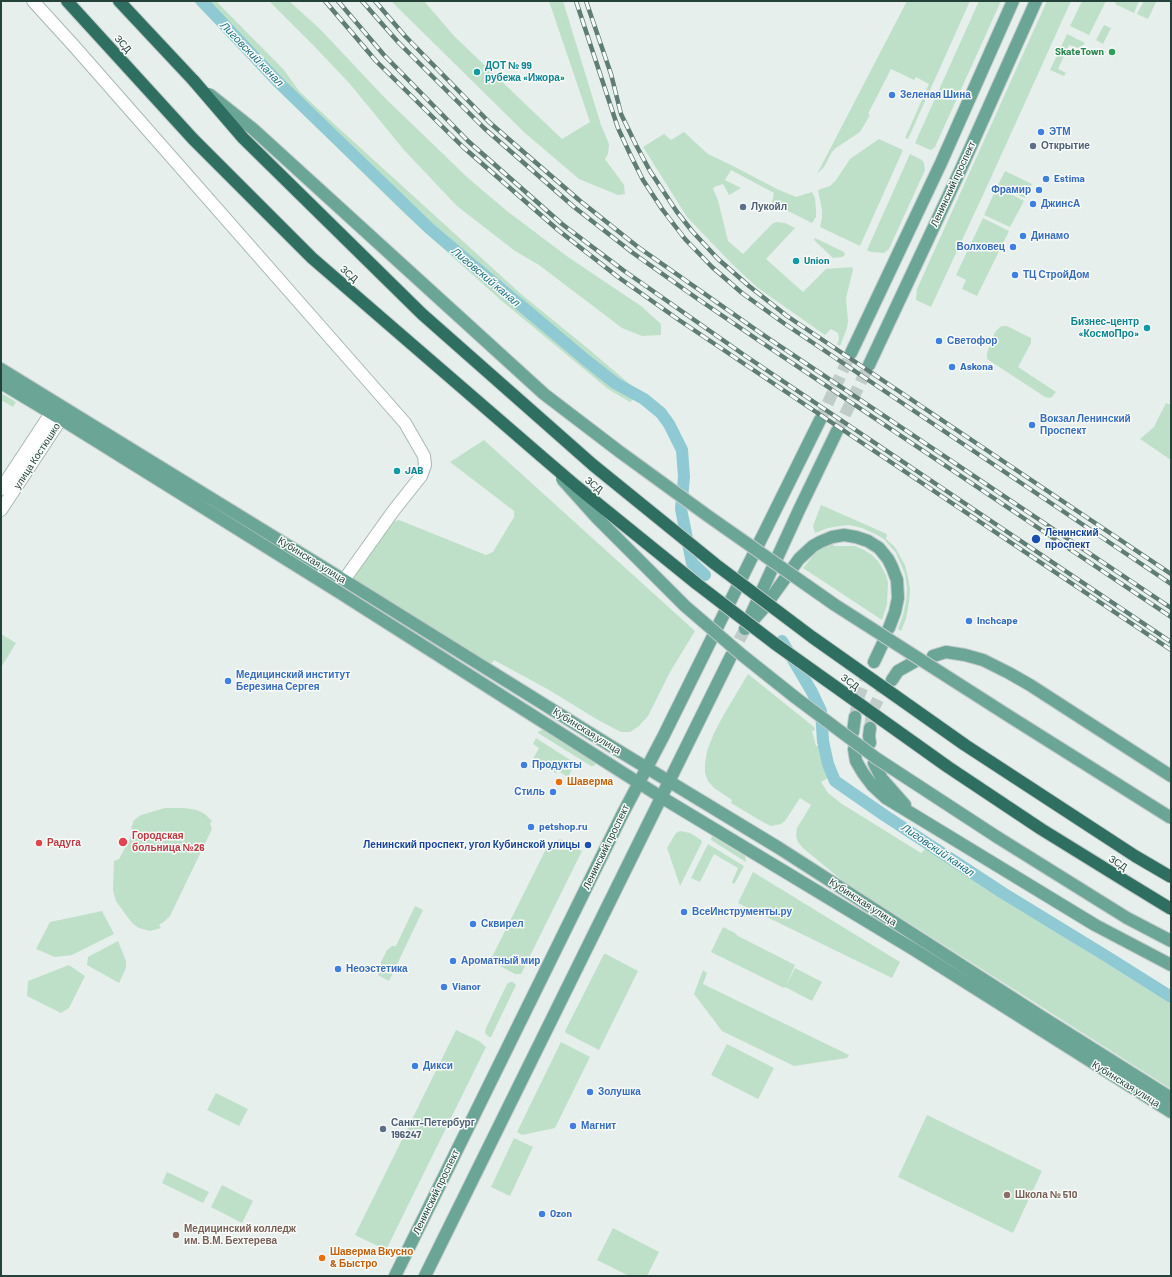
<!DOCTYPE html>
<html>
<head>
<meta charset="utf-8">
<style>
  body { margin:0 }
  #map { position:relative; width:1172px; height:1277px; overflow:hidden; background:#e6efeb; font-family:Barlow,sans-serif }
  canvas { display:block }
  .frame { position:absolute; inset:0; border:2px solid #24423a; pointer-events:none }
</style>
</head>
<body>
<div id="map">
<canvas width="1172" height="1277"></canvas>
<div class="frame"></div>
</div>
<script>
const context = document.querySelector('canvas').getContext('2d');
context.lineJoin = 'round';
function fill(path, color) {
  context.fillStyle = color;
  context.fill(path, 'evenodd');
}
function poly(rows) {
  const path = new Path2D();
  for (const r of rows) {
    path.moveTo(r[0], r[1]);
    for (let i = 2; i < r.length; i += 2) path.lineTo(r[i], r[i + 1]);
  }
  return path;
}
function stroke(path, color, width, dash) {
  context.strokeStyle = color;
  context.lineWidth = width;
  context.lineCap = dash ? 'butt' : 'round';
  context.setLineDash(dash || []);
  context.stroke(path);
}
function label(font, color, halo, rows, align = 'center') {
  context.font = font + ' Barlow,sans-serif';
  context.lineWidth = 3;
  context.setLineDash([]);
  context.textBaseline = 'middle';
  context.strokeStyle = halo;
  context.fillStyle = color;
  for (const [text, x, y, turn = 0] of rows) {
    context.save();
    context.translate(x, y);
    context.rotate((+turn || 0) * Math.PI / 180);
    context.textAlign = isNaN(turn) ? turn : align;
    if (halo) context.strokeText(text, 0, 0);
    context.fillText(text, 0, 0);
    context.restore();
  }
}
fill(poly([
  [193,1,216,1,284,70,299,91,332,122,521,294,586,347,639,392,638,396,630,402,608,389,503,302,407,216,307,118],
  [269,1,289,1,320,29,384,97,468,178,507,211,568,257,641,306,661,324,661,335,642,336,622,328,539,265,515,251,457,206,404,150,350,84,313,45],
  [391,1,424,1,454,36,562,139,590,122,549,1,563,1,601,125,609,144,608,154,605,159,624,185,625,194,618,195,579,179,525,133],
  [907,1,970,1,908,139,905,138,929,84,916,77,914,80,891,69,868,114,870,115,860,132,836,148,832,152,824,167,817,174],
  [979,1,1001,1,935,147,931,150,928,149,915,143],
  [1047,1,1071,1,989,182,931,307,916,300,917,289],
  [1082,1,1106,1,1089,35,1070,26],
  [1116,1,1139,1,1134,13,1115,4],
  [1144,1,1156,2,1148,19,1137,14],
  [1104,25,1111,28,1103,44,1096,40],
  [1067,34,1085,43,1083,45,1078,48,1069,45,1058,69,1066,73,1064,76,1050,70],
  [684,132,708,154,733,166,777,189,796,197,812,192,815,198,816,210,816,217,812,223,772,203,774,193,731,170,725,180,741,188,729,195,723,184,714,187,713,189,718,200,728,241,743,254,772,224,776,222,785,223,795,228,766,259,803,292,826,269,852,267,853,270,846,298,848,321,847,328,840,346,837,344,839,339,838,333,831,329,825,335,758,288,733,265,687,217,643,147,664,134,671,140],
  [879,139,903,150,860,246,820,227,822,218,822,210,818,190,830,186,836,180,850,159],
  [910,154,922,160,924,163,925,170,889,249,884,253,871,252,867,250],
  [1005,171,1032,184,1025,198,998,185],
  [997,187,1024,201,1010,227,984,215],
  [983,218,1009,231,977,296,962,289,966,280,956,275],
  [815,238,844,252,845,255,842,257,833,258,814,240],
  [1003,326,1007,326,1031,338,1031,343,1018,367,1056,392,1052,397,1049,398,1045,397,987,359,987,353,995,332,1000,327],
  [1,393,16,402,13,407,1,400],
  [1166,403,1171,405,1171,460,1140,439,1154,427],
  [484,440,695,631,670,672,648,716,639,726,630,732,621,732,598,720,549,690,494,660,491,664,351,577,392,522,399,520,486,555,493,552,514,517,514,511,450,462],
  [821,505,887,534,886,539,895,547,905,565,908,577,910,589,909,603,906,619,901,631,898,629,903,615,906,601,907,588,905,574,896,553,884,539,875,534,862,528,849,525,840,526,828,528,815,533,813,526],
  [830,544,833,544,834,546,855,546,864,550,872,555,878,561,886,575,888,583,887,604,882,620,803,568,812,557,812,555,821,548],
  [1,634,16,643,2,666,1,666],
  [748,674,814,727,815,730,812,731,816,746,819,746,828,778,821,782,828,793,842,804,921,853,926,848,1033,917,1171,1004,1171,1089,843,881,804,849,798,842,796,836,797,828,811,805,800,798,785,821,781,824,771,826,761,821,731,803,732,800,714,788,708,781,705,773,705,764,707,751,714,733,723,716],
  [543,730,596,763,594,766,591,766,538,733,539,731],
  [536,738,575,763,568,777,558,771,556,773,541,765,542,763,533,759,539,748,533,744],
  [165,808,184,808,197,810,205,814,212,821,210,823,212,829,170,916,165,921,159,925,161,928,150,931,139,928,133,924,126,915,116,901,113,890,114,861,119,859,134,831,131,828,134,820,141,815],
  [680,831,690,833,701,840,702,842,680,886,667,848,676,833],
  [712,836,745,856,746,862,711,840],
  [560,839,582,851,521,974,515,974,500,966,491,959,548,845],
  [708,844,744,866,735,883,733,884,732,882,738,868,714,854,700,882,691,878],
  [753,872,900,962,892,978,738,903],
  [415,906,423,910,389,981,378,975,381,968,381,962,387,950,392,946,396,946],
  [102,911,114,934,72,955,55,957,36,949,50,922],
  [723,927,735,933,738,936,795,965,786,986,795,968,822,982,812,1001,785,987,784,988,711,952],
  [118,941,126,961,126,968,119,983,87,965,88,957],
  [604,954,606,954,638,971,599,1050,566,1033,565,1031],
  [69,965,85,976,69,1008,61,1013,27,996,28,981],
  [703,970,707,973,703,984,849,1055,847,1058,794,1066,722,1031,694,994],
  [510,982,513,982,516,985,491,1037,489,1037,485,1033,486,1028,507,984],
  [456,1030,479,1041,486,1047,386,1250,355,1235],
  [561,1042,590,1057,555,1128,522,1135,517,1132],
  [727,1044,774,1068,758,1099,711,1075],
  [216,1093,248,1109,239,1126,207,1110],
  [927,1115,1042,1171,1013,1233,898,1177],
  [514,1138,533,1147,510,1196,491,1187],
  [167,1172,209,1192,203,1203,162,1183],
  [222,1185,253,1201,242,1223,211,1207],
  [613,1228,659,1252,647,1276,629,1276,597,1260]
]), '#bfe0c8');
stroke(poly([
  [202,1,278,82,430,229,587,361,615,383,644,399,661,413,669,424,682,450,684,477,681,509,692,563,705,575],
  [782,641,812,692,821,711,823,741,828,764,835,781,884,815,1003,893,1106,956,1171,997]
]), '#8ec9d4', 12);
stroke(poly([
  [820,420,851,353],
  [837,431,869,365],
  [731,656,745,629],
  [855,717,859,696,865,680,874,662],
  [870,728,872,712,881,693,891,680]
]), '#bfccc8', 12, [12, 6]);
const minor = poly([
  [33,1,74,46,405,423,424,456,425,465,421,476,394,510,344,580],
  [1,489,51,413,59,408],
  [1,510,61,419,61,409]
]);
const major = poly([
  [851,353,941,163,1013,1],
  [869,365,960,171,1036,1],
  [1,369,344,580,614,748,779,848,1039,1015,1171,1098],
  [1,383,61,419,337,591,661,797,913,949,1171,1112],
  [749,619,799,510,837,431],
  [745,629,763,609,799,559,813,546,820,542,832,537,844,535,856,537,868,541,879,548,888,559,892,567,897,580,898,598,895,612,889,628],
  [933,656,946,652,965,655,983,660,1009,673,1030,685,1171,776],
  [874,662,883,643],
  [892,680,898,671,914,662],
  [853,732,855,717],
  [870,743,869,736,870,728],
  [854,749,856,761,863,773,872,785,886,798,1095,925,1171,965],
  [874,763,882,779,905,805],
  [997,837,1127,918,1171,941],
  [395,1276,623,813,663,737,820,420],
  [425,1276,731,656]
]);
const highway = poly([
  [67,1,193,139,312,258,541,456],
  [119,1,194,81]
]);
stroke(minor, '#a8b8b2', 14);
stroke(major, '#c2cac8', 14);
stroke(highway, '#c2cac8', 14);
stroke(minor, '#fff', 12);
stroke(major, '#6aa596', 12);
stroke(highway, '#2f6f62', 12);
const rail = poly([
  [325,1,376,61,463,147,558,230,618,277,679,320,743,363,1171,650],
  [338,1,384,55,468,141,562,224,623,270,747,357,1171,642],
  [362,1,398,42,484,128,574,207,633,253,695,297,758,340,1171,617],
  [375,1,405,36,489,122,579,200,638,247,762,334,1171,608],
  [576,1,618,128,630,154,643,180,662,209,685,239,712,267,742,293,785,324,1171,584],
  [586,1,611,74,621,114,636,145,650,171,677,212,692,231,718,259,749,286,787,316,1171,574]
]);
stroke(rail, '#5f7d75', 4.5);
stroke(rail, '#f7fbf9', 3, [9]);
const majorBridge = poly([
  [209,94,253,129,544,394,620,452,708,516,835,605,1012,718,1171,818],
  [562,479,597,518,685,606,742,655,796,698,876,758,997,837]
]);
const highwayBridge = poly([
  [194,81,243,138,422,314,593,465,715,564,812,637,965,745,1135,856,1171,877],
  [541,456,576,486,697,584,774,643,948,767,1041,829,1122,879,1171,909]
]);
stroke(majorBridge, '#c2cac8', 14, []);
stroke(highwayBridge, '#c2cac8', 14, []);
stroke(majorBridge, '#6aa596', 12);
stroke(highwayBridge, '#2f6f62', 12);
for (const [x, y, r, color] of [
  [1112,52,4,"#2e9e5b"],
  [477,72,4,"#0f9aa8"],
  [892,95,4,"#3f7fe0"],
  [1041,132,4,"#3f7fe0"],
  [1033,146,4,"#5c6f8a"],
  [1046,179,4,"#3f7fe0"],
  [1039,190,4,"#3f7fe0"],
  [1033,204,4,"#3f7fe0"],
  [743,207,4,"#5c6f8a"],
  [1023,236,4,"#3f7fe0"],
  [1013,247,4,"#3f7fe0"],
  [796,261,4,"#0f9aa8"],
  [1015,275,4,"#3f7fe0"],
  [1147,328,4,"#0f9aa8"],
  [939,341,4,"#3f7fe0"],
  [952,367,4,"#3f7fe0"],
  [1032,425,4,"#3f7fe0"],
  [397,471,4,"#0f9aa8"],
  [1036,539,5,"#1a4fb4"],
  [969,621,4,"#3f7fe0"],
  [228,681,4,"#3f7fe0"],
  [524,765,4,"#3f7fe0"],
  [559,782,4,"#e8710a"],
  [553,792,4,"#3f7fe0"],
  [531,827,4,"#3f7fe0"],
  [123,842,5,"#e0444e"],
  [39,843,4,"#e0444e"],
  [588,845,4,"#1a4fb4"],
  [684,912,4,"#3f7fe0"],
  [473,924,4,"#3f7fe0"],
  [453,961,4,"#3f7fe0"],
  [338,969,4,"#3f7fe0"],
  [444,987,4,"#3f7fe0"],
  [415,1066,4,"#3f7fe0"],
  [590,1092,4,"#3f7fe0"],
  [573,1126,4,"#3f7fe0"],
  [383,1129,4,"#5c6f8a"],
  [1007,1195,4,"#8d6e63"],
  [542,1214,4,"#3f7fe0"],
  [176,1235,4,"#8d6e63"],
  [322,1258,4,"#e8710a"]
]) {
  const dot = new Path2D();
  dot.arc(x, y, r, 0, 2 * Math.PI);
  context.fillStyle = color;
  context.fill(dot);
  stroke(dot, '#f7fbf9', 1.5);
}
label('10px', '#24423a', '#f7fbf9', [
  ["ЗСД",123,44,48],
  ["Ленинский проспект",953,184,-65],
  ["ЗСД",349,274,41],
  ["улица Костюшко",37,456,-57],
  ["ЗСД",594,485,39],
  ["Кубинская улица",312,560,32],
  ["ЗСД",850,682,35],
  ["Кубинская улица",587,731,32],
  ["Ленинский проспект",606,847,-64],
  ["ЗСД",1118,863,32],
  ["Кубинская улица",863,902,33],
  ["Кубинская улица",1126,1084,32],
  ["Ленинский проспект",436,1192,-64]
]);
label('bold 10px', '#27864d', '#f7fbf9', [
  ["SkateTown",1104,52]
], 'right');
label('bold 10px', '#0d838f', '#f7fbf9', [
  ["ДОТ № 99",485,66],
  ["рубежа «Ижора»",485,78],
  ["Union",804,261],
  ["Бизнес-центр",1139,322,"right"],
  ["«КосмоПро»",1139,334,"right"],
  ["JAB",405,471]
], 'left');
label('bold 10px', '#366cbe', '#f7fbf9', [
  ["Зеленая Шина",900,95],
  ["ЭТМ",1049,132],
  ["Estima",1054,179],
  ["Фрамир",1031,190,"right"],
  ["ДжинсА",1041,204],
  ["Динамо",1031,236],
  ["Волховец",1005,247,"right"],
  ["ТЦ СтройДом",1023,275],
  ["Светофор",947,341],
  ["Askona",960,367],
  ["Вокзал Ленинский",1040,419],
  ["Проспект",1040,431],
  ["Inchcape",977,621],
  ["Медицинский институт",236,675],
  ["Березина Сергея",236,687],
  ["Продукты",532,765],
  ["Стиль",545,792,"right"],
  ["petshop.ru",539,827],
  ["ВсеИнструменты.ру",692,912],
  ["Сквирел",481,924],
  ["Ароматный мир",461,961],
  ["Неоэстетика",346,969],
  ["Vianor",452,987],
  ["Дикси",423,1066],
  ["Золушка",598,1092],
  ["Магнит",581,1126],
  ["Ozon",550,1214]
], 'left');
label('bold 10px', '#4e5e75', '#f7fbf9', [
  ["Открытие",1041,146],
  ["Лукойл",751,207],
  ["Санкт-Петербург",391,1123],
  ["196247",391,1135]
], 'left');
label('bold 10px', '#164399', '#f7fbf9', [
  ["Ленинский",1045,533],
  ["проспект",1045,545],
  ["Ленинский проспект, угол Кубинской улицы",580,845,"right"]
], 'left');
label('bold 10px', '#c56008', '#f7fbf9', [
  ["Шаверма",567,782],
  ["Шаверма Вкусно",330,1252],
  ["& Быстро",330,1264]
], 'left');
label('bold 10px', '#be3a42', '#f7fbf9', [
  ["Городская",132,836],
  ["больница №26",132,848],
  ["Радуга",47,843]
], 'left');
label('bold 10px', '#785e54', '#f7fbf9', [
  ["Школа № 510",1015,1195],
  ["Медицинский колледж",184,1229],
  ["им. В.М. Бехтерева",184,1241]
], 'left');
label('italic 11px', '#1c6f80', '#f7fbf9', [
  ["Лиговский канал",252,54,46],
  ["Лиговский канал",486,277,40],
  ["Лиговский канал",938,850,34]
]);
</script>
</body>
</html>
